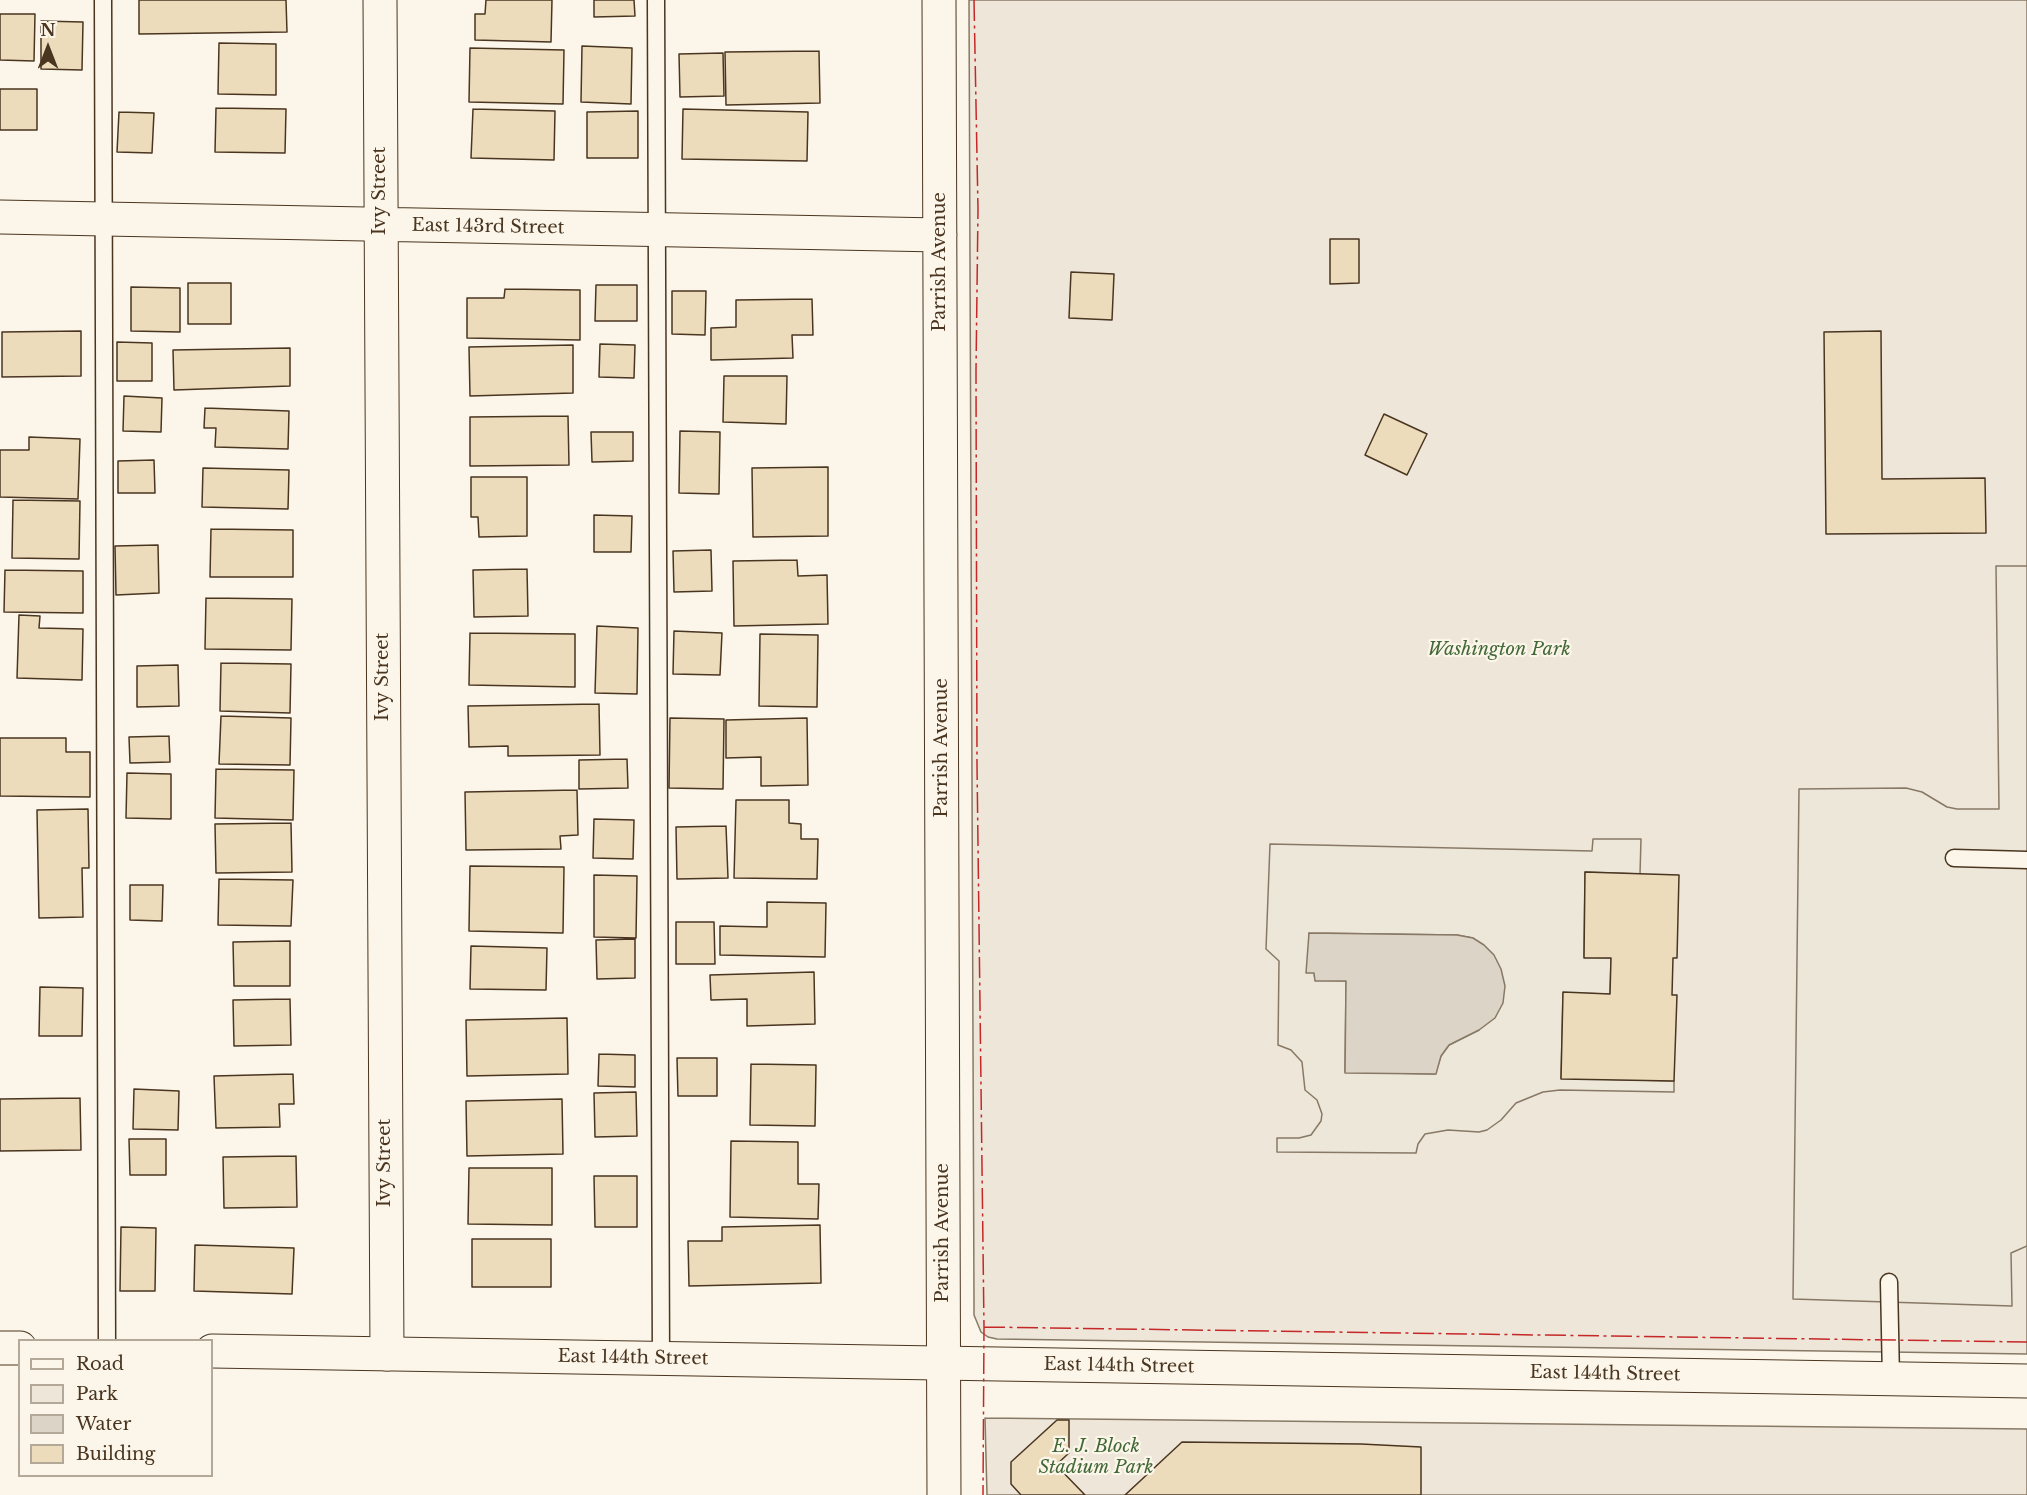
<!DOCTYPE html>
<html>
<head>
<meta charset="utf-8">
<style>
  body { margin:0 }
  #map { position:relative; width:2027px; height:1495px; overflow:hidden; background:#fbf6e9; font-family:"Libre Baskerville",serif }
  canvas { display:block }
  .legend { position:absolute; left:18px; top:1339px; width:195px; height:138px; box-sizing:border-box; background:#fbf6e9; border:2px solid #b4a999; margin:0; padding:8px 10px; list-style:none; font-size:18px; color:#4a3520 }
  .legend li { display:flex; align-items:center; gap:12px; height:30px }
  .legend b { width:30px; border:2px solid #b4a999 }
  .north { position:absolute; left:18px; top:18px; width:60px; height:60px; -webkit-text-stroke:4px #fbf6e9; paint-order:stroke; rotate:0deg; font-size:16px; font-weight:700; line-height:24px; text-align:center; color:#4a3520 }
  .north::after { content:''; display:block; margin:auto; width:21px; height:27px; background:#4a3520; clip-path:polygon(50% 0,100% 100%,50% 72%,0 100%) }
</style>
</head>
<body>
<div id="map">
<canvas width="2027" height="1495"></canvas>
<ul class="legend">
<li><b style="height:8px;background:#fbf6e9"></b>Road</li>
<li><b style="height:16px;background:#ede6d9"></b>Park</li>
<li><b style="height:16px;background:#dcd4c6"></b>Water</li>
<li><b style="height:16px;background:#ecdcbc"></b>Building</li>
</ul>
<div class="north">N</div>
</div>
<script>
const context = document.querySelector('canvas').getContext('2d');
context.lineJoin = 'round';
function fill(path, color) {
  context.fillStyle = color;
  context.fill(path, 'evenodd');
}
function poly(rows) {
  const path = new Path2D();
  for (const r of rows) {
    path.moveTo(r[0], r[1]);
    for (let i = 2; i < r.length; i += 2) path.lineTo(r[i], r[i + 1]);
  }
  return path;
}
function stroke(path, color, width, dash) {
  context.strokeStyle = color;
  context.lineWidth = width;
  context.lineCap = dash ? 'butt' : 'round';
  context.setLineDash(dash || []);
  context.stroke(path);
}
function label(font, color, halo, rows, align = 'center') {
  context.font = font + ' "Libre Baskerville",serif';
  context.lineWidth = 4.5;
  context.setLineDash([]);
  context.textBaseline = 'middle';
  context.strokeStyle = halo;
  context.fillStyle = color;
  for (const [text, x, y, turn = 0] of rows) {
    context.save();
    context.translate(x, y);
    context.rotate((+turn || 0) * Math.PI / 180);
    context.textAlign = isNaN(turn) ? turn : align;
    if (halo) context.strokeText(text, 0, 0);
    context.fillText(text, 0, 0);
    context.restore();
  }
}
const green = poly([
  [969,0,2027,0,2027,1354,997,1339,988,1337,981,1332,974,1315,974,1301,969,0],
  [985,1418,2027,1429,2027,1495,987,1495,985,1418]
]);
fill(green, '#ede6d9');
stroke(green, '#887966', 1.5);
const parking = poly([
  [1996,566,2027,566,2027,1246,2011,1253,2012,1306,1793,1299,1799,789,1906,788,1922,792,1947,807,1957,809,1999,809,1996,566],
  [1593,839,1641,839,1640,874,1585,872,1584,957,1611,958,1610,994,1563,993,1561,1078,1674,1081,1674,1092,1560,1090,1543,1092,1516,1103,1501,1120,1487,1130,1479,1132,1448,1130,1425,1134,1418,1144,1416,1153,1277,1152,1277,1138,1299,1138,1311,1135,1321,1121,1322,1114,1317,1100,1305,1090,1302,1062,1291,1050,1278,1045,1279,961,1266,949,1270,844,1592,851,1593,839],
  [1309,933,1457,935,1473,938,1479,1030,1449,1045,1441,1056,1435,1074,1345,1072,1346,981,1315,980,1309,933]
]);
fill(parking, '#ede7d9');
stroke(parking, '#887966', 1.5);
const water = poly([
  [1309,933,1457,935,1473,938,1484,945,1494,955,1501,969,1505,986,1503,1003,1495,1018,1479,1030,1449,1045,1441,1056,1436,1074,1345,1073,1346,981,1315,981,1314,973,1306,973,1309,933]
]);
fill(water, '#dcd4c6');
stroke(water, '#887966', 1.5);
const building = poly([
  [139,0,286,0,287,32,139,34,139,0],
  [486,0,552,0,551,42,475,40,475,14,485,14,486,0],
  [594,0,634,0,635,16,594,17,594,0],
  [0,14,35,14,34,61,0,60,0,14],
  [41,21,83,22,82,70,41,69,41,21],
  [219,43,276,44,276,95,218,94,219,43],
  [582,46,632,48,631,104,581,102,582,46],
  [470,48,564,50,563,104,469,102,470,48],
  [819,51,820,103,726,105,725,52,819,51],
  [723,53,724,96,680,97,679,54,723,53],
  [0,89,37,89,37,130,0,130,0,89],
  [216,108,286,109,285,153,215,152,216,108],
  [473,109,555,111,554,160,471,158,473,109],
  [683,109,808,112,807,161,682,159,683,109],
  [638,111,638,158,587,158,587,112,638,111],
  [119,112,154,113,152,153,117,152,119,112],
  [1330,239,1359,239,1359,283,1330,284,1330,239],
  [1071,272,1114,274,1112,320,1069,318,1071,272],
  [188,283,231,283,231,324,188,324,188,283],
  [596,285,637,285,637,321,595,321,596,285],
  [131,287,180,288,180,332,131,331,131,287],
  [505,289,580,290,580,340,467,338,467,298,504,298,505,289],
  [672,291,706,291,705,335,672,334,672,291],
  [812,299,813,335,792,335,793,358,711,360,711,328,736,327,736,300,812,299],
  [81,331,81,376,2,377,2,332,81,331],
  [1881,331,1882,479,1985,478,1986,533,1826,534,1824,332,1881,331],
  [117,342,152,343,152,381,117,381,117,342],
  [600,344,635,345,634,378,599,377,600,344],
  [573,345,573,393,470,396,469,347,573,345],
  [290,348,290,386,174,390,173,350,290,348],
  [724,376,787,376,786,424,723,422,724,376],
  [124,396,162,398,161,432,123,431,124,396],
  [205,408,289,411,288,449,215,447,216,428,204,428,205,408],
  [1384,414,1427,434,1407,475,1365,455,1384,414],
  [568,416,569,465,470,466,470,417,568,416],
  [680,431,720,432,719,494,679,493,680,431],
  [591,432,633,432,633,461,592,462,591,432],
  [29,437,80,439,78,499,0,497,0,450,29,450,29,437],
  [154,460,155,493,118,493,118,461,154,460],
  [828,467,828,536,753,537,752,468,828,467],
  [203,468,289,470,288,509,202,507,203,468],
  [471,477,527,477,527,536,479,537,478,517,471,517,471,477],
  [13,500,80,501,79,559,12,558,13,500],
  [594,515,632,516,631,552,594,552,594,515],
  [211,529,293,530,293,577,210,577,211,529],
  [158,545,159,593,116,595,115,546,158,545],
  [711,550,712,591,674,592,673,551,711,550],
  [797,560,798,576,827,575,828,624,734,626,733,561,797,560],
  [527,569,528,616,474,617,473,570,527,569],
  [5,570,83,571,83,613,4,612,5,570],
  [206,598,292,599,291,650,205,649,206,598],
  [19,615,40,616,39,628,83,629,82,680,17,678,19,615],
  [597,626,638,628,637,694,595,693,597,626],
  [674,631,722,633,720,675,673,674,674,631],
  [470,633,575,634,575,687,469,685,470,633],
  [760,634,818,635,817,707,759,706,760,634],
  [221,663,291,664,290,713,220,711,221,663],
  [178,665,179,706,137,707,137,666,178,665],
  [599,704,600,755,508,756,508,746,469,747,468,706,599,704],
  [221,716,291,718,290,765,219,764,221,716],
  [670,718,724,719,723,789,669,788,670,718],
  [807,718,808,785,761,786,761,757,726,758,726,720,807,718],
  [169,736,170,762,130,763,129,737,169,736],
  [0,738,66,738,66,752,90,752,90,797,0,796,0,738],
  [627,759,628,788,579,789,579,760,627,759],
  [216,769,294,770,293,820,215,818,216,769],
  [127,773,171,774,171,819,126,818,127,773],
  [577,790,578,835,560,836,561,849,466,850,465,792,577,790],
  [736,800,789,800,789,823,801,824,801,839,818,839,817,879,734,878,736,800],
  [88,809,89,868,82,868,83,917,39,918,37,810,88,809],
  [594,819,634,820,633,859,593,858,594,819],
  [291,823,292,872,216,873,215,824,291,823],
  [726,826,728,878,677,879,676,827,726,826],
  [470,866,564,867,563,933,469,931,470,866],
  [1585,872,1679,875,1677,958,1673,958,1672,995,1677,995,1674,1081,1561,1079,1563,992,1610,994,1611,958,1584,958,1585,872],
  [594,875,637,876,636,938,594,937,594,875],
  [219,879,293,880,291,926,218,925,219,879],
  [130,885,163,885,162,921,130,920,130,885],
  [767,902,826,903,825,957,720,955,720,926,767,927,767,902],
  [676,922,714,922,715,964,676,964,676,922],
  [635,939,635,978,597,979,596,940,635,939],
  [290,941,290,986,234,986,233,942,290,941],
  [471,946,547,948,546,990,470,989,471,946],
  [814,972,815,1024,747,1026,747,999,711,1000,710,975,814,972],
  [40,987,83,988,82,1036,39,1036,40,987],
  [290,999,291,1045,234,1046,233,1000,290,999],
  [567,1018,568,1074,467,1076,466,1020,567,1018],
  [599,1054,635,1055,635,1087,598,1086,599,1054],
  [677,1058,717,1058,717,1096,678,1096,677,1058],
  [751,1064,816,1065,815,1126,750,1125,751,1064],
  [293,1074,294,1104,279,1104,280,1127,216,1128,214,1076,293,1074],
  [134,1089,179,1091,178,1130,133,1129,134,1089],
  [636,1092,637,1136,595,1137,594,1093,636,1092],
  [80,1098,81,1150,0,1151,0,1099,80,1098],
  [562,1099,563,1154,467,1156,466,1101,562,1099],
  [129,1139,166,1139,166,1175,130,1175,129,1139],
  [731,1141,798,1142,798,1184,819,1184,818,1219,730,1217,731,1141],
  [296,1156,297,1207,224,1208,223,1157,296,1156],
  [469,1168,552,1168,552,1225,468,1224,469,1168],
  [594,1176,637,1176,637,1227,595,1227,594,1176],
  [820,1225,821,1283,689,1286,688,1241,722,1241,722,1227,820,1225],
  [121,1227,156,1228,155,1291,120,1291,121,1227],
  [472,1239,551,1239,551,1287,472,1287,472,1239],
  [195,1245,294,1248,292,1294,194,1291,195,1245],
  [1057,1420,1069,1420,1069,1453,1056,1465,1085,1495,1021,1495,1011,1484,1011,1462,1057,1420],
  [1182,1442,1361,1444,1421,1447,1421,1495,1125,1495,1182,1442]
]);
fill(building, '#ecdcbc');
stroke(building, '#4a3520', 1.5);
const service = poly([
  [103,0,107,1340],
  [656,0,661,1359],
  [1954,858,2027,860],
  [1889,1282,1891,1379]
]);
const minor = poly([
  [380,0,387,1354],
  [939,0,944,1495],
  [0,217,940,235]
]);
const tertiary = poly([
  [0,1348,20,1348],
  [212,1351,2027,1381]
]);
stroke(service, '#4a3520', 19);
stroke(minor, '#4a3520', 35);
stroke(tertiary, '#4a3520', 35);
stroke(service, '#fbf6e9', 16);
stroke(minor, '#fbf6e9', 33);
stroke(tertiary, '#fbf6e9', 33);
stroke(poly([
  [974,0,978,209,976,371,977,764,984,1327,983,1495],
  [984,1327,2027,1342]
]), '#c62828', 1.5, [21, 4.5, 3, 4.5]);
label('18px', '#4a3520', '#fbf6e9', [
  ["Ivy Street",380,191,-90],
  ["East 143rd Street",488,227,1],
  ["Parrish Avenue",940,262,-90],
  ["Ivy Street",383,677,-90],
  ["Parrish Avenue",942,748,-90],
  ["Ivy Street",385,1163,-90],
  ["Parrish Avenue",943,1233,-90],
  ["East 144th Street",633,1358,1],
  ["East 144th Street",1119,1366,1],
  ["East 144th Street",1605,1374,1]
]);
label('italic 18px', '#436837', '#fbf6e9', [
  ["Washington Park",1499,650],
  ["E. J. Block",1096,1447],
  ["Stadium Park",1096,1468]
]);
</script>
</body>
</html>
